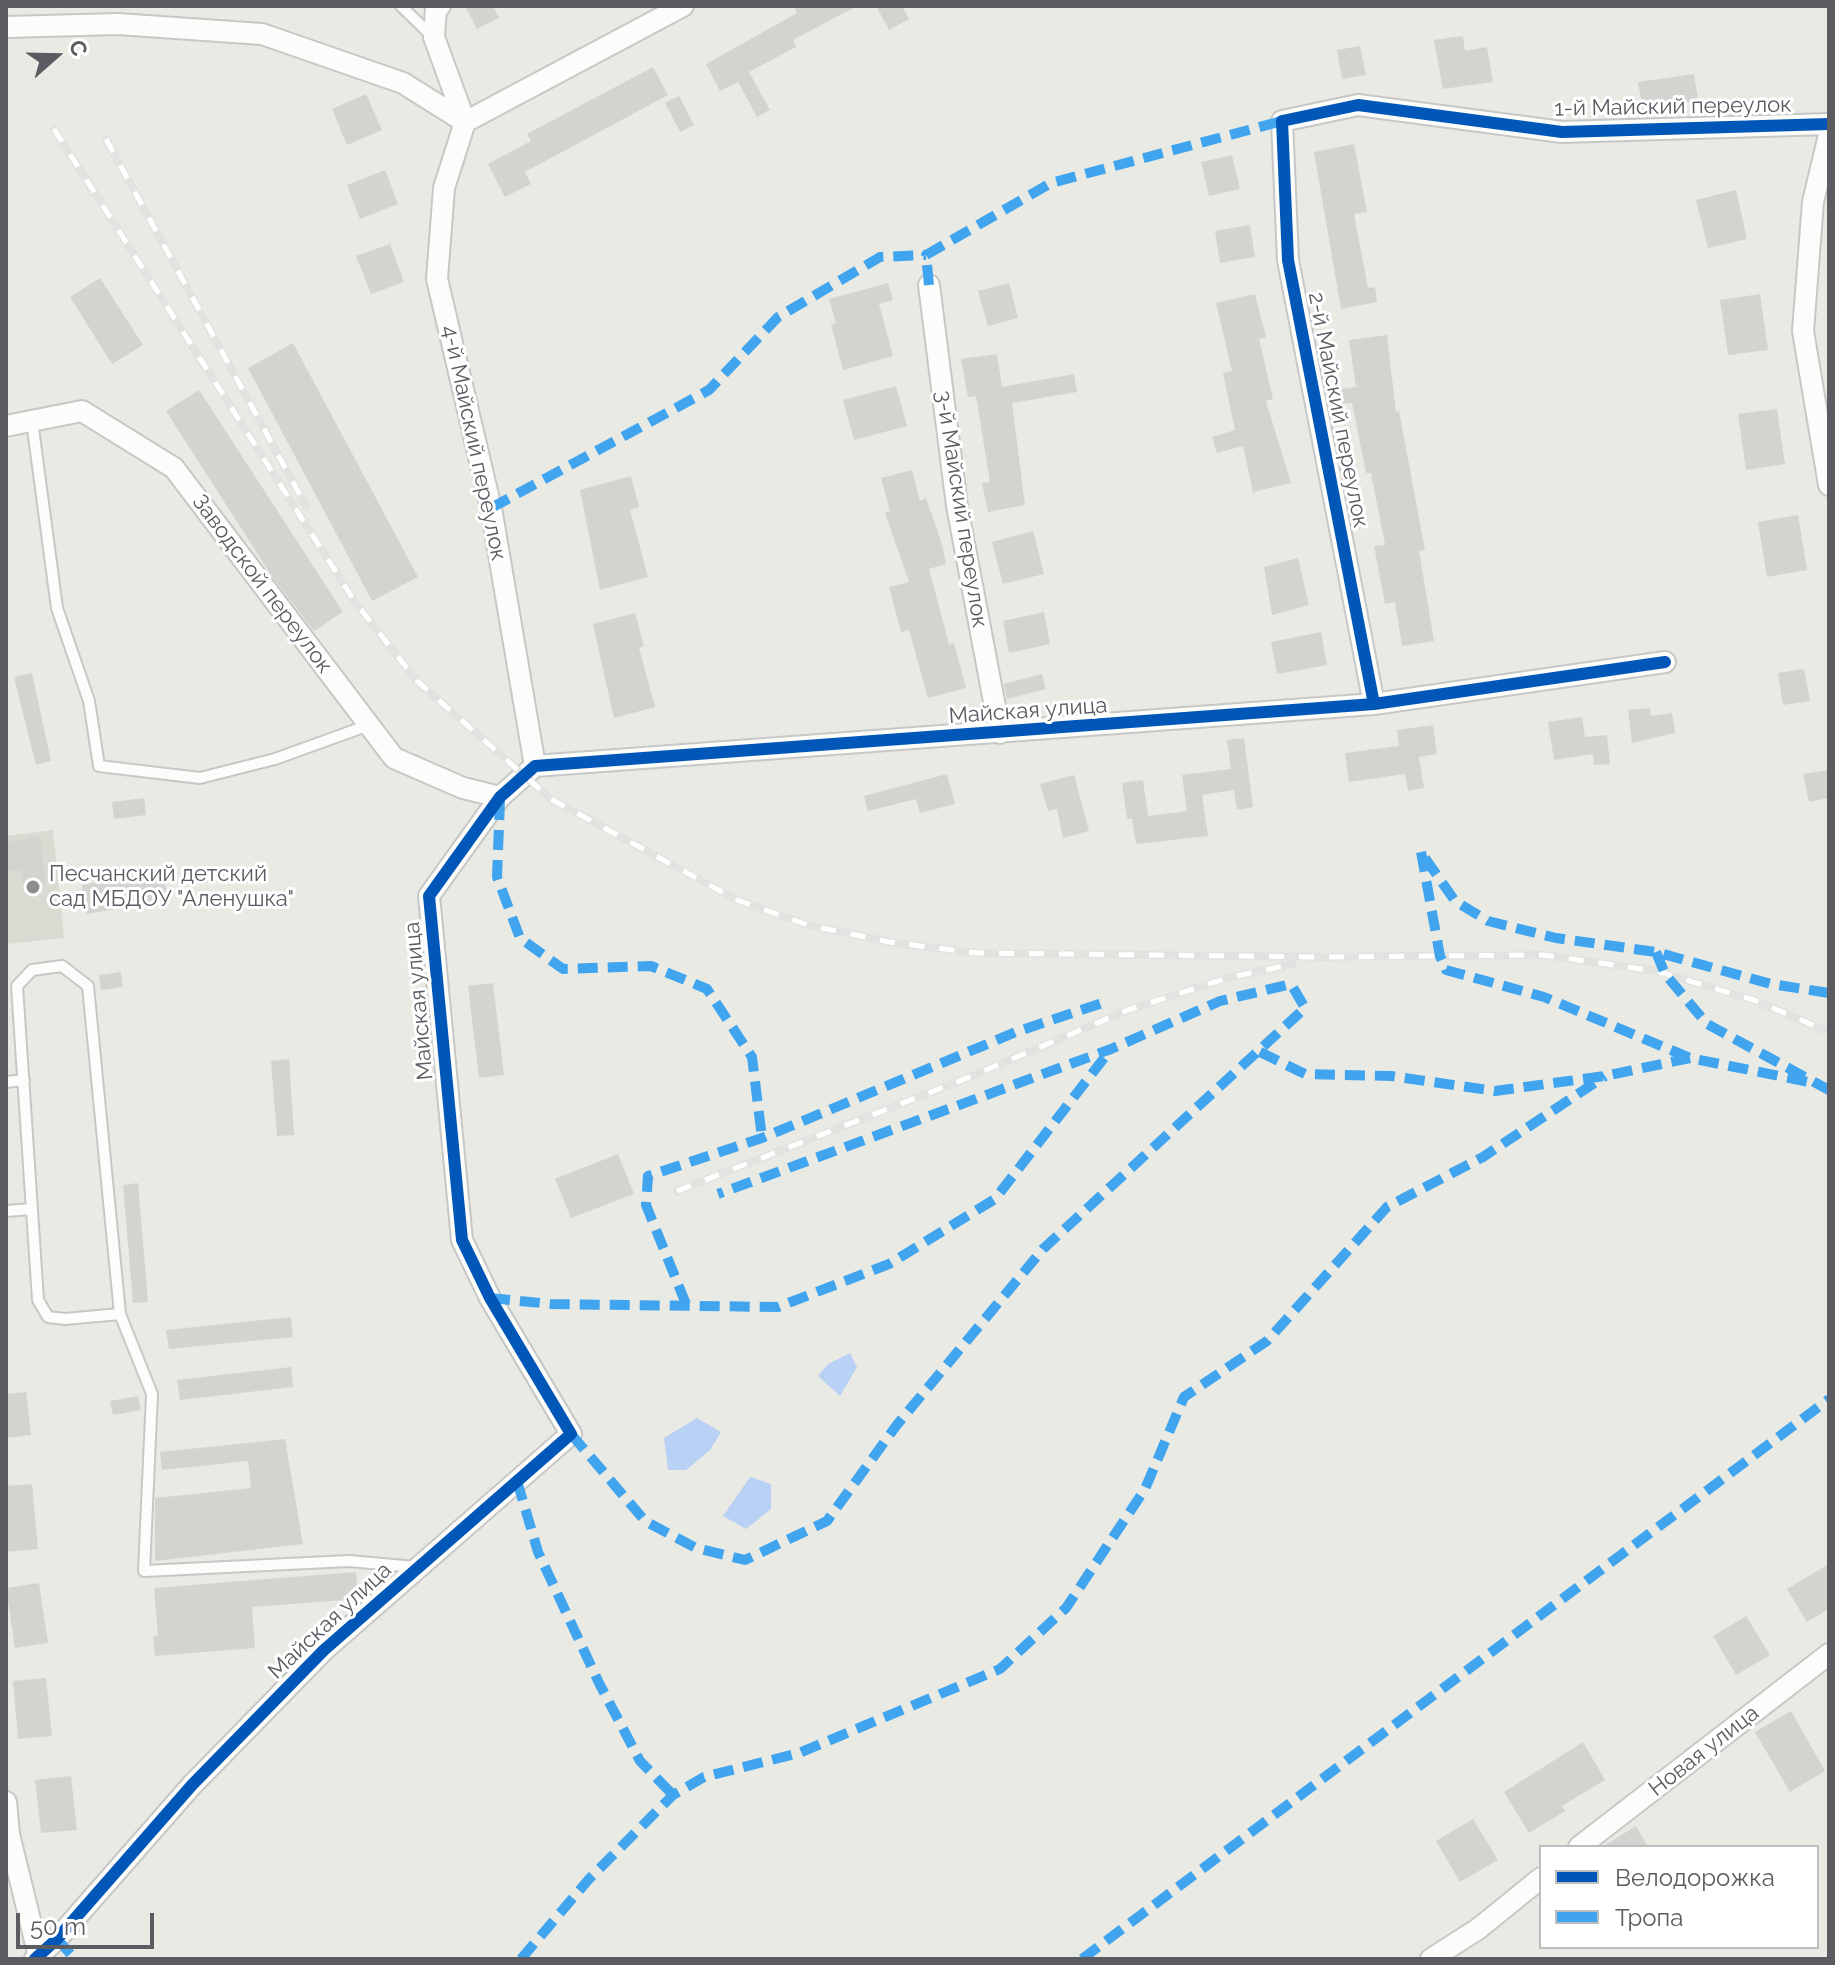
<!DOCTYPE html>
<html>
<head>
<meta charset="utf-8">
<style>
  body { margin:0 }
  #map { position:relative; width:1835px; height:1965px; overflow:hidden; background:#eaeae4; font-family:Raleway,sans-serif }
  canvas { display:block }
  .frame { position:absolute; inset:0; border:8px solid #5a5c62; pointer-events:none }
  .legend { position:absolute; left:1539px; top:1845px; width:280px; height:104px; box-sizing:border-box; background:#fff; border:2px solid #bdbec0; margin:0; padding:10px 14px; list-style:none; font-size:24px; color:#5a5c62 }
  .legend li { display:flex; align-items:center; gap:16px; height:40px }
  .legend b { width:40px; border:2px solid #bdbec0 }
  .north { position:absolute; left:16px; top:16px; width:80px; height:80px; -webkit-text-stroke:6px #fff; paint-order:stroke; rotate:70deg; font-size:22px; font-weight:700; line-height:32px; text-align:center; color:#5a5c62 }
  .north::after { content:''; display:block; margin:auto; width:28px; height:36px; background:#5a5c62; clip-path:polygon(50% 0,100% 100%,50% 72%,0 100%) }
  .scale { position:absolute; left:16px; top:1913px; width:138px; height:36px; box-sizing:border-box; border:4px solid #5a5c62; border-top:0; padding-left:10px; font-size:24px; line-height:28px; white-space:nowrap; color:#5a5c62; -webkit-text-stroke:6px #fff; paint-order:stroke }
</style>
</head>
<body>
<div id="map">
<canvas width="1835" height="1965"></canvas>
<div class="frame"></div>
<ul class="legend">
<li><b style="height:10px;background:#0057b8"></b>Велодорожка</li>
<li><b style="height:10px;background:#40a5ee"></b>Тропа</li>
</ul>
<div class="north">С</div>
<div class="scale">50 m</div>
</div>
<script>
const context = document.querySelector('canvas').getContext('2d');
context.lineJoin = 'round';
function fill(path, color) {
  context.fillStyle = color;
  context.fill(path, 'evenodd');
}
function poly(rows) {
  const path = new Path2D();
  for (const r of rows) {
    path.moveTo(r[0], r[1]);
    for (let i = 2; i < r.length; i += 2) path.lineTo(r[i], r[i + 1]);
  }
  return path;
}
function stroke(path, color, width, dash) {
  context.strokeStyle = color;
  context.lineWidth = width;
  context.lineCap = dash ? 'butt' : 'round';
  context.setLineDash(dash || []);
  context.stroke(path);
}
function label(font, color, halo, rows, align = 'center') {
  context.font = font + ' Raleway,sans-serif';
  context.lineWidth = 6;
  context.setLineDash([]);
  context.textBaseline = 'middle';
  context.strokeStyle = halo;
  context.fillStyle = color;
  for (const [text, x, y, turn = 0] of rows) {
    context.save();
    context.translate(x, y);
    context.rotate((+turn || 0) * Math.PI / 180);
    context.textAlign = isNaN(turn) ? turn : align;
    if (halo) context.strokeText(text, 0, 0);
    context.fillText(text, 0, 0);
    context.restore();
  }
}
fill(poly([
  [53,830,64,938,6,944,6,836]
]), '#dadad2');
fill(poly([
  [850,1353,857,1367,840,1396,818,1376,828,1364],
  [697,1418,721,1432,710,1450,686,1470,668,1470,664,1438],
  [750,1477,771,1484,771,1509,746,1529,723,1516]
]), '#b8d1f5');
fill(poly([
  [465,6,493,6,499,18,477,29],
  [794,6,857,6,793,40,796,47,749,72,770,110,757,117,738,82,720,91,706,64,797,13],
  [876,6,902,6,909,19,889,30],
  [1463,36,1465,51,1487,47,1493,82,1443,89,1434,40],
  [1360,46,1366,75,1342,79,1337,50],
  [653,67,668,95,525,172,531,184,505,197,488,164,531,141,527,134],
  [1694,74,1698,100,1643,111,1638,82],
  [366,94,382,130,347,145,332,109],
  [679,96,694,125,680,132,665,103],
  [1354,144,1367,212,1354,214,1368,288,1375,287,1377,302,1341,309,1314,152],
  [1232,155,1240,189,1209,196,1201,162],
  [385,170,398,204,360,219,347,185],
  [1736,190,1747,239,1708,248,1696,200],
  [1250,225,1255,257,1220,263,1215,231],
  [390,244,404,282,371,294,356,256],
  [100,278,143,345,112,364,70,297],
  [888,283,893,300,879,304,893,356,843,370,831,324,836,323,829,299],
  [1009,283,1018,318,988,326,978,291],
  [1255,294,1266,337,1259,339,1273,399,1266,401,1291,483,1253,492,1243,446,1217,453,1212,437,1235,430,1223,373,1232,371,1216,303],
  [1760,294,1768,350,1728,355,1720,300],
  [1387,335,1396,412,1399,411,1425,550,1419,551,1434,641,1402,646,1395,602,1385,604,1374,546,1385,545,1371,473,1366,473,1352,403,1340,404,1338,389,1356,387,1349,340],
  [293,343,418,577,372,601,248,368],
  [997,354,1002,387,1074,374,1077,392,1012,403,1025,505,988,512,982,483,990,482,976,396,968,397,961,359],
  [896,386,907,426,854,440,843,400],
  [199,390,343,612,314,631,273,578,166,411],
  [1777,409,1785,464,1746,470,1738,414],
  [912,470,920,501,926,498,942,544,946,564,929,569,949,644,954,643,966,688,928,698,909,630,901,632,889,587,909,582,885,513,890,511,881,478],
  [631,476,639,507,630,510,648,577,600,590,580,490],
  [1798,515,1807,570,1767,577,1758,522],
  [1033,531,1044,574,1003,584,992,542],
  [1298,558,1309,605,1272,615,1264,567],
  [1044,612,1050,644,1009,653,1003,621],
  [635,613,644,646,639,648,655,707,614,718,593,624],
  [1321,632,1327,665,1277,674,1271,642],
  [1804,669,1810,701,1783,705,1778,673],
  [32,673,51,761,36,765,14,677],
  [1042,674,1046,689,1007,699,1004,684],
  [1650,708,1651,716,1672,713,1675,733,1632,743,1628,710],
  [1582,717,1585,737,1607,735,1610,764,1594,765,1593,754,1554,760,1548,722],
  [1433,725,1437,754,1419,757,1424,788,1408,791,1405,774,1349,782,1345,753,1399,746,1397,730],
  [1244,738,1253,807,1237,810,1234,790,1202,795,1208,836,1136,844,1132,819,1127,819,1122,783,1143,780,1148,816,1187,811,1182,775,1231,769,1227,740],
  [1829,770,1829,798,1809,802,1803,774],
  [947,774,955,804,920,813,916,799,868,811,864,796],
  [1074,775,1089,831,1063,838,1057,809,1048,811,1040,784],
  [144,798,146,815,114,819,112,802],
  [40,837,46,882,23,885,21,870,6,871,6,842],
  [163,871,168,900,87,914,82,885],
  [121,972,123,987,101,990,99,975],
  [493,983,504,1075,479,1078,468,986],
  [289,1059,294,1135,277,1136,271,1061],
  [618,1154,634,1194,571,1218,555,1179],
  [138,1183,148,1302,133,1303,123,1185],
  [291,1317,293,1337,169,1349,166,1330],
  [291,1367,293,1387,180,1400,177,1380],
  [26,1392,31,1435,6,1438,6,1394],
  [138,1396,141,1410,113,1415,110,1401],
  [285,1439,303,1544,155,1561,155,1498,251,1488,248,1461,162,1470,160,1452],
  [32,1484,38,1549,6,1552,6,1486],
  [1829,1564,1829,1609,1807,1622,1787,1589],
  [356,1572,358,1599,252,1607,255,1648,155,1656,153,1636,158,1636,154,1588],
  [39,1583,48,1643,15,1648,6,1588],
  [1746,1616,1770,1655,1736,1675,1713,1636],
  [46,1678,52,1736,18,1739,13,1681],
  [1791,1711,1825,1771,1790,1792,1755,1732],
  [1583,1742,1605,1780,1562,1806,1565,1811,1529,1833,1504,1792],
  [71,1776,77,1830,41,1833,35,1780],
  [1473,1819,1498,1860,1460,1882,1436,1841],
  [1636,1826,1648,1847,1602,1847]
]), '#d4d3cf');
const lane = poly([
  [401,6,432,36],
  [32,421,57,608,89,701,99,766,200,778,275,759,369,725],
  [6,1082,24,1080],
  [6,1211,32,1209],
  [120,1314,65,1319,48,1317,38,1300,17,986,32,970,62,966,88,986,120,1314,152,1394,144,1571,349,1561,416,1567]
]);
const street = poly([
  [440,6,436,8,434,37,465,122],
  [6,27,118,24,262,34,403,83,465,122],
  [465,122,444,188,437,279,491,508,535,766],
  [465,122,683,6],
  [1829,135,1813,202,1803,331,1829,485],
  [929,285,957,506,1000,733],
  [6,426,82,411,174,468,394,758,463,788,500,797],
  [1374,704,1288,260,1282,121,1358,105,1562,132,1829,124],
  [6,1802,9,1834,39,1957],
  [1579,1847,1829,1654],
  [35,1959,57,1939,192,1785,324,1650,571,1434,490,1298,462,1240,429,896,500,797,535,766,1374,704,1665,662],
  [1431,1959,1478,1929,1541,1878]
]);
stroke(lane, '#c7c8c6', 14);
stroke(street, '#c7c8c6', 24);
stroke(lane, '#fcfcfb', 10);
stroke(street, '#fcfcfb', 20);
const rail = poly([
  [54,129,355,602,417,681,551,799,737,900,808,925,889,942,977,953,1324,957,1543,955,1656,971,1754,1000,1829,1032],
  [106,139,306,506],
  [677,1191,967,1078,1128,1010,1227,978,1293,964]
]);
stroke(rail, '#e2e2e1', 8);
stroke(rail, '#fff', 5, [15]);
stroke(poly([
  [929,285,926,255,1051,183,1282,121],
  [491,508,709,390,778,317,880,257,926,255],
  [500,800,497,877,520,938,563,969,651,966,707,989,752,1057,762,1138],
  [1421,852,1440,956,1446,970,1544,997,1690,1058,1819,1084],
  [1425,858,1455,901,1488,921,1556,938,1656,952,1771,984,1829,993],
  [1656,952,1665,974,1707,1024,1829,1090],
  [1260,1052,1305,1074,1391,1076,1495,1091,1605,1076,1690,1058],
  [490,1298,551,1304,778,1307,889,1264,995,1199,1111,1049],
  [686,1304,646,1205,648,1176,762,1138,1016,1032,1108,1001],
  [571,1434,645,1521,696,1548,745,1560,827,1521,896,1426,1043,1249,1305,1008,1291,984,1220,1001,1111,1049,718,1194],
  [517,1481,538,1552,599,1683,640,1761,673,1795],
  [57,1939,75,1959],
  [521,1959,589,1879,673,1795,704,1777,799,1753,1000,1669,1066,1608,1145,1489,1184,1397,1267,1341,1387,1207,1483,1157,1605,1076],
  [1082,1959,1829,1399]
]), '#40a5ee', 10, [20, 10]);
stroke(poly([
  [1374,704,1288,260,1282,121,1358,105,1562,132,1829,124],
  [35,1959,57,1939,192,1785,324,1650,571,1434,490,1298,462,1240,429,896,500,797,535,766,1374,704,1665,662]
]), '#0057b8', 12);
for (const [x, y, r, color] of [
  [33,887,8,"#8c8e90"]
]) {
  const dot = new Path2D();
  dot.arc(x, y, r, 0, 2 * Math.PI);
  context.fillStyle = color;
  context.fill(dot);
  stroke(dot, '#fff', 3);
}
label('22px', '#5a5c62', '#fff', [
  ["1-й Майский переулок",1673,107,-1],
  ["2-й Майский переулок",1338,410,79],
  ["4-й Майский переулок",474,443,78],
  ["3-й Майский переулок",961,509,81],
  ["Заводской переулок",262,584,53],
  ["Майская улица",1028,711,-4],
  ["Майская улица",419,1001,-95],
  ["Майская улица",330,1621,-43],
  ["Новая улица",1704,1751,-38]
]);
label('22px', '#5a5c62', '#fff', [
  ["Песчанский детский",49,874],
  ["сад МБДОУ \"Аленушка\"",49,899]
], 'left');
</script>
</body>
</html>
